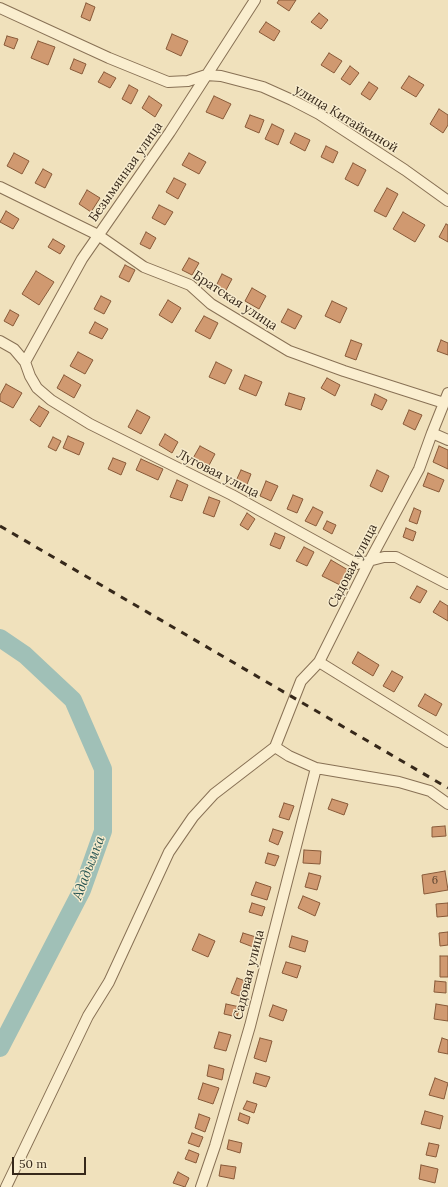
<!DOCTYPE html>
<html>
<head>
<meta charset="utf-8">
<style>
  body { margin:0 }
  #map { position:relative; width:448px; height:1187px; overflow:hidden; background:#f0e1bc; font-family:Lora,serif }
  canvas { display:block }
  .scale { position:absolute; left:12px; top:1157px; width:74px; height:18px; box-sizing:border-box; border:2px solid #36281a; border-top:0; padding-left:5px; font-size:12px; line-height:14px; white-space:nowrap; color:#36281a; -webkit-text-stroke:3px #f7ebcc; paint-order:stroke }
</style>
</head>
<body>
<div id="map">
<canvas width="448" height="1187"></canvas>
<div class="scale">50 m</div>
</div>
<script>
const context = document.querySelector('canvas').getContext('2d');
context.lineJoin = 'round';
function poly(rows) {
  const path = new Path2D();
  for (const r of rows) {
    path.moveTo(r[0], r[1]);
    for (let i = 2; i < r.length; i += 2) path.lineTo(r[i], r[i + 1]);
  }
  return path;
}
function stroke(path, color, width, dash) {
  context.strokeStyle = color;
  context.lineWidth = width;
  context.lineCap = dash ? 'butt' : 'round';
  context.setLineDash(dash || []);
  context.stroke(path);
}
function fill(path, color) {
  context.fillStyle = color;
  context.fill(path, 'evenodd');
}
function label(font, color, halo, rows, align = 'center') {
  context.font = font + ' Lora,serif';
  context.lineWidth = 3;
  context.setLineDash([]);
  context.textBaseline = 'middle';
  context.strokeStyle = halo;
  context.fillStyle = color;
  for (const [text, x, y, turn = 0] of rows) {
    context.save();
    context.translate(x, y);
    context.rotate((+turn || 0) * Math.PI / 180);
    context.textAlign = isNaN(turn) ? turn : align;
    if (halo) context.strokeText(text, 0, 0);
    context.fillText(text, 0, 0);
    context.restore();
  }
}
stroke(poly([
  [0,638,25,655,73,700,103,769,103,831,82,890,0,1048]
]), '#a0c0b7', 18);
const building = poly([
  [279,0,296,0,289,11,277,3,279,0],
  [86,3,95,7,90,21,81,17,86,3],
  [319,13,328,20,321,29,311,22,319,13],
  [266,22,280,31,274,41,259,32,266,22],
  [172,34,188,41,181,56,166,49,172,34],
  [7,36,18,39,14,49,4,45,7,36],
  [38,41,55,47,48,65,31,58,38,41],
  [329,53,342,61,334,73,321,65,329,53],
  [74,59,86,64,82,74,70,69,74,59],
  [350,66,359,73,350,85,341,79,350,66],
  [104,72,116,78,110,88,98,82,104,72],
  [409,76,424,85,416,97,401,88,409,76],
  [369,82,378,88,370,100,361,94,369,82],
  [129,85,138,90,131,104,122,99,129,85],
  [149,96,162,105,155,117,142,108,149,96],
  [214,96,231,104,223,119,206,112,214,96],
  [439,109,448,115,448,125,443,133,430,124,439,109],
  [250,115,264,120,259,133,245,127,250,115],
  [272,124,284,130,278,145,265,139,272,124],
  [295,133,310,140,305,151,290,143,295,133],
  [326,146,338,152,333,163,321,157,326,146],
  [14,153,29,161,22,174,7,166,14,153],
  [189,153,206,162,199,174,182,165,189,153],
  [353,163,366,170,358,186,345,179,353,163],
  [43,169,52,174,45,188,35,183,43,169],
  [174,178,186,184,178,199,166,192,174,178],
  [387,188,398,194,386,217,374,211,387,188],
  [87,190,100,198,91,212,79,204,87,190],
  [159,205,173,212,165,225,152,218,159,205],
  [6,211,19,219,13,229,0,222,6,211],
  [403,212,425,225,415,242,393,229,403,212],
  [446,224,448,225,448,242,439,237,446,224],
  [146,232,156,238,150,249,140,244,146,232],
  [53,239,65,246,60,254,48,247,53,239],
  [189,258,199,263,192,275,182,270,189,258],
  [125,265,135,270,129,282,119,277,125,265],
  [36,271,54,282,39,305,22,294,36,271],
  [222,274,232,279,225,292,216,286,222,274],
  [252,288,266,296,259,309,245,301,252,288],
  [101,296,111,301,104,314,94,309,101,296],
  [168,300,181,308,172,323,159,315,168,300],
  [332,301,347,308,340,323,325,316,332,301],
  [288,309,302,316,295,329,281,322,288,309],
  [10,310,19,315,13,326,4,321,10,310],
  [204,316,218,323,210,339,195,331,204,316],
  [95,322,108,329,102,339,89,333,95,322],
  [351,340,362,344,356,360,345,356,351,340],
  [441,340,448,343,448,355,437,351,441,340],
  [78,352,93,360,85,374,70,366,78,352],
  [216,362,232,370,225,384,209,377,216,362],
  [64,375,81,385,74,398,57,388,64,375],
  [245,375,262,382,256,396,239,389,245,375],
  [327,378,340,385,335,396,321,388,327,378],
  [6,384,22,393,13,408,0,401,0,395,6,384],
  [289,393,305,398,301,410,285,405,289,393],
  [375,394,387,400,382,410,371,405,375,394],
  [39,406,49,412,40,427,30,420,39,406],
  [137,410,150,417,141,434,128,427,137,410],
  [409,410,422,415,415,430,403,424,409,410],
  [165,434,178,442,172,453,159,445,165,434],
  [68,436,84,443,79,455,63,448,68,436],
  [53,437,61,441,56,451,48,447,53,437],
  [200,446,215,454,207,469,192,460,200,446],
  [439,446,448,450,448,469,433,462,439,446],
  [113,458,126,463,121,475,108,469,113,458],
  [141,459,163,469,158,480,136,470,141,459],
  [241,470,251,474,246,487,235,483,241,470],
  [377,470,389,476,382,492,370,486,377,470],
  [428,473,444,480,439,492,423,486,428,473],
  [177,480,188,485,182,501,170,497,177,480],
  [266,481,278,486,271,501,260,496,266,481],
  [293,495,303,499,297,513,287,509,293,495],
  [209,497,220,501,214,517,203,513,209,497],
  [313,507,323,512,316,526,305,521,313,507],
  [414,508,421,511,417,524,409,521,414,508],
  [247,513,255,519,248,530,240,525,247,513],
  [327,521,336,525,332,534,323,529,327,521],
  [406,528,416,532,413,541,403,537,406,528],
  [275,533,285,537,280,549,270,545,275,533],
  [304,547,314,552,307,566,296,561,304,547],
  [331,560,348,570,340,585,322,576,331,560],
  [417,586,427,591,420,603,410,598,417,586],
  [440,601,448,606,448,621,433,612,440,601],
  [358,652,379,665,373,676,352,663,358,652],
  [392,671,403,677,394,692,383,686,392,671],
  [425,694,442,704,436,716,418,706,425,694],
  [332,799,348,804,344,815,328,809,332,799],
  [284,803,294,806,289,820,279,817,284,803],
  [445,826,446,836,432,837,432,827,445,826],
  [273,829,283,832,278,845,269,841,273,829],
  [304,850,321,851,320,864,303,863,304,850],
  [268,853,279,856,275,866,265,863,268,853],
  [445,871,448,890,424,894,422,875,445,871],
  [309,873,321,876,317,890,305,887,309,873],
  [256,882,271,887,267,900,251,895,256,882],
  [303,896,320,903,315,916,298,908,303,896],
  [252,903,265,907,262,916,249,912,252,903],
  [448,903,448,916,437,917,436,904,448,903],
  [448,932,448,945,440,946,439,933,448,932],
  [243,933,256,937,253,947,240,942,243,933],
  [199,934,215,941,208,957,192,950,199,934],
  [292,936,308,941,305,952,289,947,292,936],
  [440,956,448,956,448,977,440,977,440,956],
  [286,962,301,966,297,978,282,973,286,962],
  [237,978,248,982,242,997,231,993,237,978],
  [435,981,446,982,446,993,434,992,435,981],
  [226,1004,240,1007,237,1017,224,1014,226,1004],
  [436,1004,448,1006,448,1021,434,1019,436,1004],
  [273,1005,287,1010,283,1021,269,1016,273,1005],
  [219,1032,231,1035,226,1051,214,1048,219,1032],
  [260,1038,272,1041,266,1062,254,1058,260,1038],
  [442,1038,448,1040,448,1054,438,1052,442,1038],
  [209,1065,224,1069,222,1080,207,1076,209,1065],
  [256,1073,270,1077,266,1087,253,1083,256,1073],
  [435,1078,448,1083,444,1099,429,1095,435,1078],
  [203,1083,219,1088,213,1104,198,1099,203,1083],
  [247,1101,257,1104,254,1113,243,1109,247,1101],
  [425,1111,443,1116,440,1129,421,1124,425,1111],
  [240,1113,250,1117,248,1124,238,1120,240,1113],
  [199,1114,210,1118,205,1132,195,1128,199,1114],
  [192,1133,203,1137,199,1147,188,1143,192,1133],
  [229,1140,242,1143,240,1153,227,1149,229,1140],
  [429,1143,439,1145,436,1157,426,1155,429,1143],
  [189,1150,199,1154,196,1163,185,1159,189,1150],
  [221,1165,236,1167,234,1179,219,1176,221,1165],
  [421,1165,438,1169,435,1183,419,1179,421,1165],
  [178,1172,189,1178,185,1187,173,1183,178,1172]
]);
fill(building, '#d09970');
stroke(building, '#885a39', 1);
const street = poly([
  [0,8,109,58,168,82,188,81,206,75,221,76,263,87,292,100,319,114,405,170,448,201],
  [0,187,98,235,144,267,190,285,211,304,289,351,344,371,444,403],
  [0,341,14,349,25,362,30,376,37,388,51,400,90,424,232,495,357,564,384,557,396,557,448,584],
  [25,362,82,259,170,132,255,0],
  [432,433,448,440],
  [319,662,448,742],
  [275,747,301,681,319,662,369,562,419,469,432,433,448,393],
  [275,747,289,756,316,768,399,782,430,791,448,804],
  [6,1187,88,1016,109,982,169,852,193,817,214,794,275,747],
  [201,1187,215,1146,250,1026,316,768]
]);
stroke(street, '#887155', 12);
stroke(street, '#faeecf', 10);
stroke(poly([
  [0,526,448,788]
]), '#36281a', 3, [7, 7]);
label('11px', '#5c4430', null, [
  ["6",435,881]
]);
label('13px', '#36281a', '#f7ebcc', [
  ["улица Китайкиной",346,119,31],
  ["Безымянная улица",126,172,-55],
  ["Братская улица",235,301,33],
  ["Луговая улица",218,474,27],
  ["Садовая улица",353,566,-63],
  ["Садовая улица",249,975,-76]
]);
label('italic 14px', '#295755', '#f7ebcc', [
  ["Ададымка",89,868,-69]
]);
</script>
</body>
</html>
